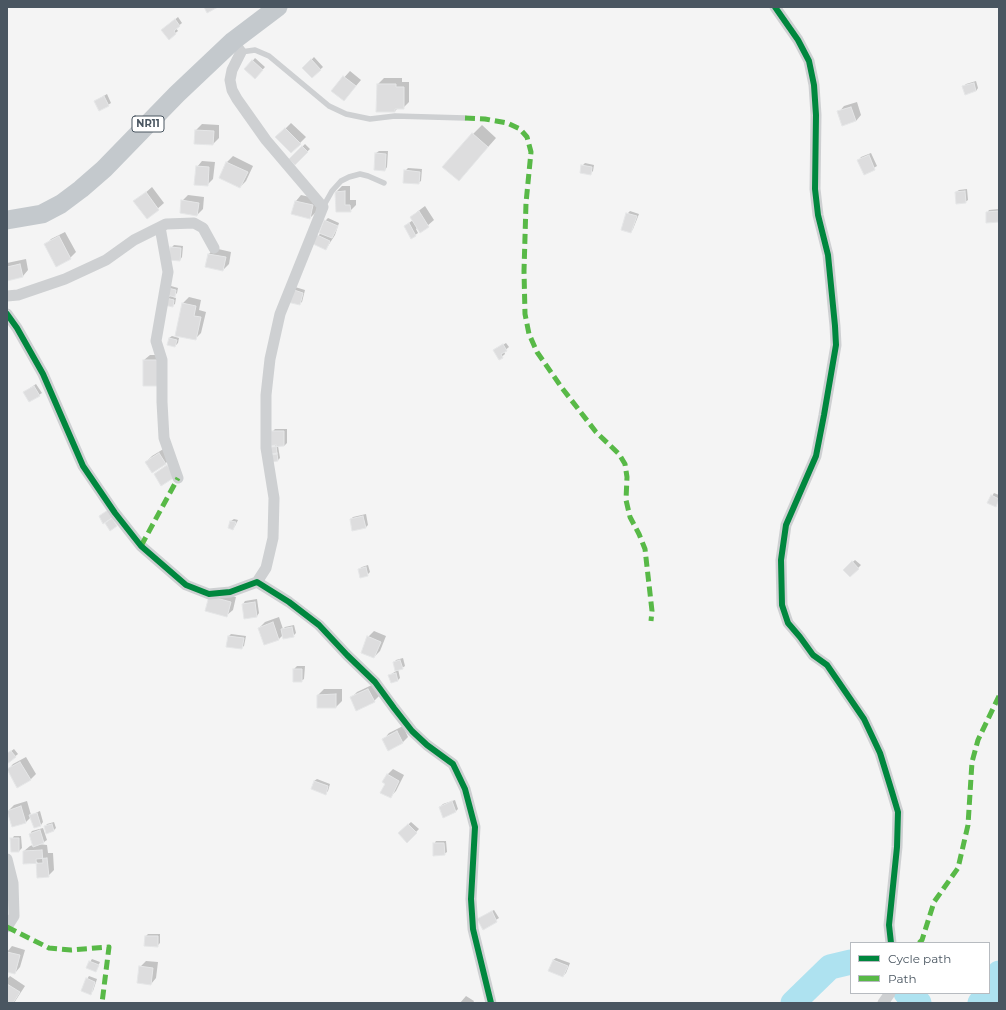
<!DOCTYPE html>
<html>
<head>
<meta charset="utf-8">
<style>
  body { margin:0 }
  #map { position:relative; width:1006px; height:1010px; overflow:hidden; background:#f4f4f4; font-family:Montserrat,sans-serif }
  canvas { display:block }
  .frame { position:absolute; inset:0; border:8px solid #4a5661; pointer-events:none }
  .legend { position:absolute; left:850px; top:942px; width:140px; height:52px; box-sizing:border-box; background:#fff; border:1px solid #b7bbc0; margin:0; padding:5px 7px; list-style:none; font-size:12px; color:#4a5661 }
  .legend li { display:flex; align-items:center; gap:8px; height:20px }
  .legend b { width:20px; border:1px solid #b7bbc0 }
</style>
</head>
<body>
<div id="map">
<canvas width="1006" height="1010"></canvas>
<div class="frame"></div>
<ul class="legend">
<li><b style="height:5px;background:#00873e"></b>Cycle path</li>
<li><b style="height:5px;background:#58b947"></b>Path</li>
</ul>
</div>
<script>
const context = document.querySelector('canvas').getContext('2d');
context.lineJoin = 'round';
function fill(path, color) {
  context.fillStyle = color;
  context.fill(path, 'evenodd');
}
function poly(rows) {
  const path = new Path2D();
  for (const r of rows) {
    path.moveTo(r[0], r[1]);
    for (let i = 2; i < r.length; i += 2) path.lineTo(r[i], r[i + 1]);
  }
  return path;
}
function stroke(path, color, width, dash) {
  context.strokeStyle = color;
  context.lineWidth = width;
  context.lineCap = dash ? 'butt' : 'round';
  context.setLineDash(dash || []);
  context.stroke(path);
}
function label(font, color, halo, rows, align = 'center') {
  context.font = font + ' Montserrat,sans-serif';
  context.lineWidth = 3;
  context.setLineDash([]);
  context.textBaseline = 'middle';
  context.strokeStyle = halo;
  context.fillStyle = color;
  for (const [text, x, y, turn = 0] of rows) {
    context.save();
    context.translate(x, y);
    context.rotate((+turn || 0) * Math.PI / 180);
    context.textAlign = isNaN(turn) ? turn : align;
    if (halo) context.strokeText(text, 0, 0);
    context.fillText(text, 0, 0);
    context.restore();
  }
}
fill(poly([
  [178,17,182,23,176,28,178,31,169,38,165,28],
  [314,57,323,67,312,77,304,68],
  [255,58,265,67,255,78,246,69],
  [350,71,361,80,344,100,332,91],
  [384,78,402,78,402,82,409,82,409,102,403,108,398,108,395,111,377,111,378,84],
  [976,81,978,88,976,91,963,87,966,84],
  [107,94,111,103,100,110,95,101],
  [857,102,861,115,856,121,839,112,844,106],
  [291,123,306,137,291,152,277,137],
  [202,124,219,125,219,138,213,144,196,143,196,130],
  [482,125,496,138,459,180,473,134],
  [305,144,310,149,295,163,290,159],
  [379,151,388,151,387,167,385,170,376,153],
  [871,153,877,166,865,173,859,160,861,157],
  [233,156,253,166,246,181,240,187,220,177,227,162],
  [202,161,215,162,213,179,207,185,197,167],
  [585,163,594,165,593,171,590,174,582,166],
  [408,168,422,169,421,181,418,183,405,171],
  [342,186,350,186,350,200,356,200,356,205,350,211,337,211,336,192],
  [152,187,164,203,147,218,135,202],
  [967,189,968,200,965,202,956,192,959,190],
  [188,195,204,197,203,209,197,215,182,201],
  [301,195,319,199,316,212,310,218,293,214,296,201],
  [425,206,434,220,420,232,417,228,416,229,418,233,411,238,405,226,413,220,411,217,417,212],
  [999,209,999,221,987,213,989,210],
  [630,211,639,214,633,229,631,232,627,214],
  [328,218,339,223,335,235,326,249,314,243,321,232,325,221],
  [65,232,76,252,70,258,46,245,51,239],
  [174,245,183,246,182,257,180,260,171,248],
  [214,248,231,252,229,264,223,270,209,254],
  [26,259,28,270,23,276,7,280,7,263],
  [171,286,178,288,177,293,173,297,176,298,175,304,172,306,167,299,171,295,169,289],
  [295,287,305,290,302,302,299,304,289,301],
  [189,297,201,300,199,310,206,312,201,333,195,339,176,335,183,303],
  [172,336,179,338,178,343,175,346,169,338],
  [506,343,509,347,504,351,505,354,499,359,495,350],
  [150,355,165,355,165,379,144,360],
  [36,384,42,393,39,395,24,392],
  [275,429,287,429,287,443,284,446,278,446,280,458,278,460,272,432],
  [165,448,171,457,166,463,153,472,146,462,152,456],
  [994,493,999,495,999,500,995,506,992,496],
  [366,514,368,525,365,528,351,519,353,517],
  [234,519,238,520,235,526,233,529,229,528,231,521],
  [855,560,861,565,850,576,844,570],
  [368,565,370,572,367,575,359,569,362,567],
  [215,591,236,597,233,610,227,615,206,610],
  [257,599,259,613,257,616,243,604,245,601],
  [279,617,283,629,285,627,294,625,296,633,293,636,283,635,279,639,265,644,259,628,265,622],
  [374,631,386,636,380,651,374,657,362,652,368,637],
  [231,634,246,636,244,646,241,648,229,636],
  [403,658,405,666,402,668,398,669,400,678,398,680,390,675,396,671,394,663,396,660],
  [297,666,305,666,304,679,301,681,294,681,294,669],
  [374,684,380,695,374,701,351,698,357,692],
  [324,689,342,689,342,701,336,707,318,695],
  [403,726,408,737,402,743,384,739,389,733],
  [14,749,18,754,7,763,7,754],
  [26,757,36,774,30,780,8,770,13,764],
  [393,769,404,775,396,791,390,797,386,783,387,775],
  [317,779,330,784,328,791,325,794,314,781],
  [455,800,458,809,456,811,444,816,440,807,443,804],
  [27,801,31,815,40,811,43,822,41,825,34,827,31,817,26,822,13,826,8,811,14,805],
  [54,822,56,828,54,830,45,827,47,824],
  [411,822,419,829,407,841,399,833],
  [43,828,47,840,44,842,38,844,47,845,48,853,53,853,54,870,48,876,37,862,24,851,30,846,33,845,30,834,32,831],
  [14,836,21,836,22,848,19,851,12,839],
  [436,841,446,841,447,852,444,854,434,844],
  [494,910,499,918,483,928,481,917],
  [148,934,160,934,160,943,157,946,146,936],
  [12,946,25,950,20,967,15,973,7,971,7,952],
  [556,958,570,963,566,973,563,976,553,960],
  [92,959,100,962,96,971,90,962],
  [146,961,158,962,156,978,151,984,140,967],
  [10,976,25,986,14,1003,7,1003,7,979],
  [89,976,97,979,93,991,90,993,87,979],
  [466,996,474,1001,473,1003,460,1003]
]), '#0003');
stroke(poly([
  [906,993,919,1003],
  [793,1003,830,967,851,962],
  [980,1003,986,1000,999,973]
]), '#aee2f0', 25);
const building = poly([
  [204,7,218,7,207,13,204,7],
  [175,19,180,26,174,31,176,34,169,40,161,30,175,19],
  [311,59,321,70,312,78,302,68,311,59],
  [252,60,263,70,255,79,244,69,252,60],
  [343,76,356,86,344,101,331,91,343,76],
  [974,83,976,91,965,95,962,86,974,83],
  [377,84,396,84,396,87,404,87,404,109,395,109,395,112,376,112,377,84],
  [104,96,109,106,99,111,94,101,104,96],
  [851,107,856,121,842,126,837,111,851,107],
  [285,128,301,144,291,153,275,137,285,128],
  [195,130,214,131,213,145,194,144,195,130],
  [472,133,488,147,459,181,442,167,472,133],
  [302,146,308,152,295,165,289,159,302,146],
  [375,153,386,154,385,171,374,170,375,153],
  [869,155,875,170,864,175,857,160,869,155],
  [226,162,248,172,240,188,219,178,226,162],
  [581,165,592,167,591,175,580,173,581,165],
  [196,166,209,167,208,186,194,185,196,166],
  [404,170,420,172,419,184,403,183,404,170],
  [345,191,345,205,350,205,351,212,336,212,335,192,345,191],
  [965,191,966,203,956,204,955,192,965,191],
  [146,192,159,210,147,219,133,201,146,192],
  [181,200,199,203,197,216,180,213,181,200],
  [295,201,313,205,310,219,291,214,295,201],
  [419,211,429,227,420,233,410,217,419,211],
  [999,211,999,222,986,223,986,212,999,211],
  [626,213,637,216,631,233,621,230,626,213],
  [324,220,338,226,332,238,319,233,324,220],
  [409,223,416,236,411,239,404,226,409,223],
  [317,235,330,241,326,250,313,244,317,235],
  [59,236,71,259,56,267,44,244,59,236],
  [170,247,181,248,180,261,169,260,170,247],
  [208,254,226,257,223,271,205,267,208,254],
  [20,264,23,277,7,281,7,267,20,264],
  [168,288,176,290,175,297,166,295,168,288],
  [291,289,303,293,300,305,287,302,291,289],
  [166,298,174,300,173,307,164,305,166,298],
  [182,303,196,306,194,316,201,317,196,340,175,336,182,303],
  [169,338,177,340,175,347,167,345,169,338],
  [503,344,507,351,501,354,503,358,499,360,493,350,503,344],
  [143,360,160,360,160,386,143,386,143,360],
  [34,386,40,396,29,402,23,392,34,386],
  [271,431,284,431,284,446,271,447,271,431],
  [276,445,277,454,270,455,269,446,276,445],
  [159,453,166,464,152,473,145,462,159,453],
  [277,453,278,461,271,462,270,454,277,453],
  [167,465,175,477,161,486,154,474,167,465],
  [991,495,999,499,996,507,987,503,991,495],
  [108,510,113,517,103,524,99,516,108,510],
  [363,516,366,528,352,531,350,519,363,516],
  [112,518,117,526,110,531,105,523,112,518],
  [230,521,236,522,233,530,228,528,230,521],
  [852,561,859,569,850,577,843,570,852,561],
  [366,567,368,576,360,578,358,569,366,567],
  [209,596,231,602,227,617,205,611,209,596],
  [255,602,257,617,244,619,242,604,255,602],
  [273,622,279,640,264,645,258,628,273,622],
  [292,627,294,637,283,639,281,629,292,627],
  [228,636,244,638,242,649,226,647,228,636],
  [367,636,381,642,374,658,361,653,367,636],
  [400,660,403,669,395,671,393,662,400,660],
  [293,669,302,669,302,682,293,682,293,669],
  [396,673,398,681,391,683,388,675,396,673],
  [368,689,375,702,356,711,350,697,368,689],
  [336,694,336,708,317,708,317,695,336,694],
  [397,731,403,743,388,751,382,739,397,731],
  [11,751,16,757,7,764,7,753,11,751],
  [20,762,31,780,17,788,7,769,20,762],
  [387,774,399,781,391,798,380,793,385,784,382,782,387,774],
  [314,781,328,786,326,795,311,789,314,781],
  [452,801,456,812,443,818,439,807,452,801],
  [21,806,26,823,12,827,7,811,21,806],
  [37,813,41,826,34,828,29,815,37,813],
  [52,824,54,831,46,834,44,826,52,824],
  [408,824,417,833,407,843,398,833,408,824],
  [40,830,44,843,33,847,29,834,40,830],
  [10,838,19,838,19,852,11,852,10,838],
  [433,843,444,843,445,855,433,856,433,843],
  [42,850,43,863,23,864,23,851,42,850],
  [47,858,49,877,37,878,36,859,47,858],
  [492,911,497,922,483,930,477,919,492,911],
  [145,936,158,936,158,947,144,946,145,936],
  [7,952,20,955,15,974,7,972,7,952],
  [553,960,568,966,563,977,548,971,553,960],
  [89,961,99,965,96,972,86,968,89,961],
  [139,966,153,968,151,985,137,983,139,966],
  [86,978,95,982,91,995,81,991,86,978],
  [7,984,20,992,13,1003,7,1003,7,984]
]);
fill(building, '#ddddde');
stroke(building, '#e5e6e7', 1);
stroke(poly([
  [241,52,255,50,269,56,329,106,346,114,370,119,395,116,465,118],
  [323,207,332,191,341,181,349,177,360,174,368,176,384,183]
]), '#ced0d2', 5.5);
stroke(poly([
  [775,7,798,40,809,61,814,85,816,115,815,189,818,215,828,255,835,326,836,345,824,415,816,456,786,525,781,560,782,605,788,623,800,637,813,655,827,665,864,719,880,753,892,792,898,812,897,847,889,925,891,943],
  [233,41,241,52,232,70,230,80,232,90,237,99,266,140,323,207,280,314,270,359,266,395,266,448,274,498,273,538,266,568,257,582],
  [160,227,168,272,156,341,162,360,162,402,164,438,178,478],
  [7,296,18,295,65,279,106,260,134,240,166,224,194,223,203,228,214,248],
  [7,314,17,328,43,374,83,466,115,513,141,546,186,585,209,594,230,592,257,582,289,602,319,625,347,655,375,682,394,708,412,731,427,745,453,764,465,789,475,827,471,899,473,929,491,1003],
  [7,859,13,883,14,916,7,927],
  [883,1003,890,993]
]), '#ced0d2', 11);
stroke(poly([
  [7,220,42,214,61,204,81,189,104,169,177,94,233,41,278,7]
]), '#c4c9cd', 19);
stroke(poly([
  [465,118,485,119,507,123,520,129,527,137,531,152,526,203,524,271,525,314,529,334,537,352,562,388,596,432,619,454,625,464,627,477,626,500,630,517,639,534,645,549,652,611,651,621],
  [141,546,178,478],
  [7,927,49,948,71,950,109,947,102,1003],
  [919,943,922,940,934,902,958,868,968,825,972,762,978,740,999,696]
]), '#58b947', 5, [10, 5]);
stroke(poly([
  [775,7,798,40,809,61,814,85,816,115,815,189,818,215,828,255,835,326,836,345,824,415,816,456,786,525,781,560,782,605,788,623,800,637,813,655,827,665,864,719,880,753,892,792,898,812,897,847,889,925,891,943],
  [7,314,17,328,43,374,83,466,115,513,141,546,186,585,209,594,230,592,257,582,289,602,319,625,347,655,375,682,394,708,412,731,427,745,453,764,465,789,475,827,471,899,473,929,491,1003]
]), '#00873e', 6);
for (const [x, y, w] of [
  [148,124,32]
]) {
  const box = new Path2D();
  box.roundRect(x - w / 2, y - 8, w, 16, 3);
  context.fillStyle = '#fff';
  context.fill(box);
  stroke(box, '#4a5661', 1);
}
label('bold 10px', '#4a5661', null, [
  ["NR11",148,124]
]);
</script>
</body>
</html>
